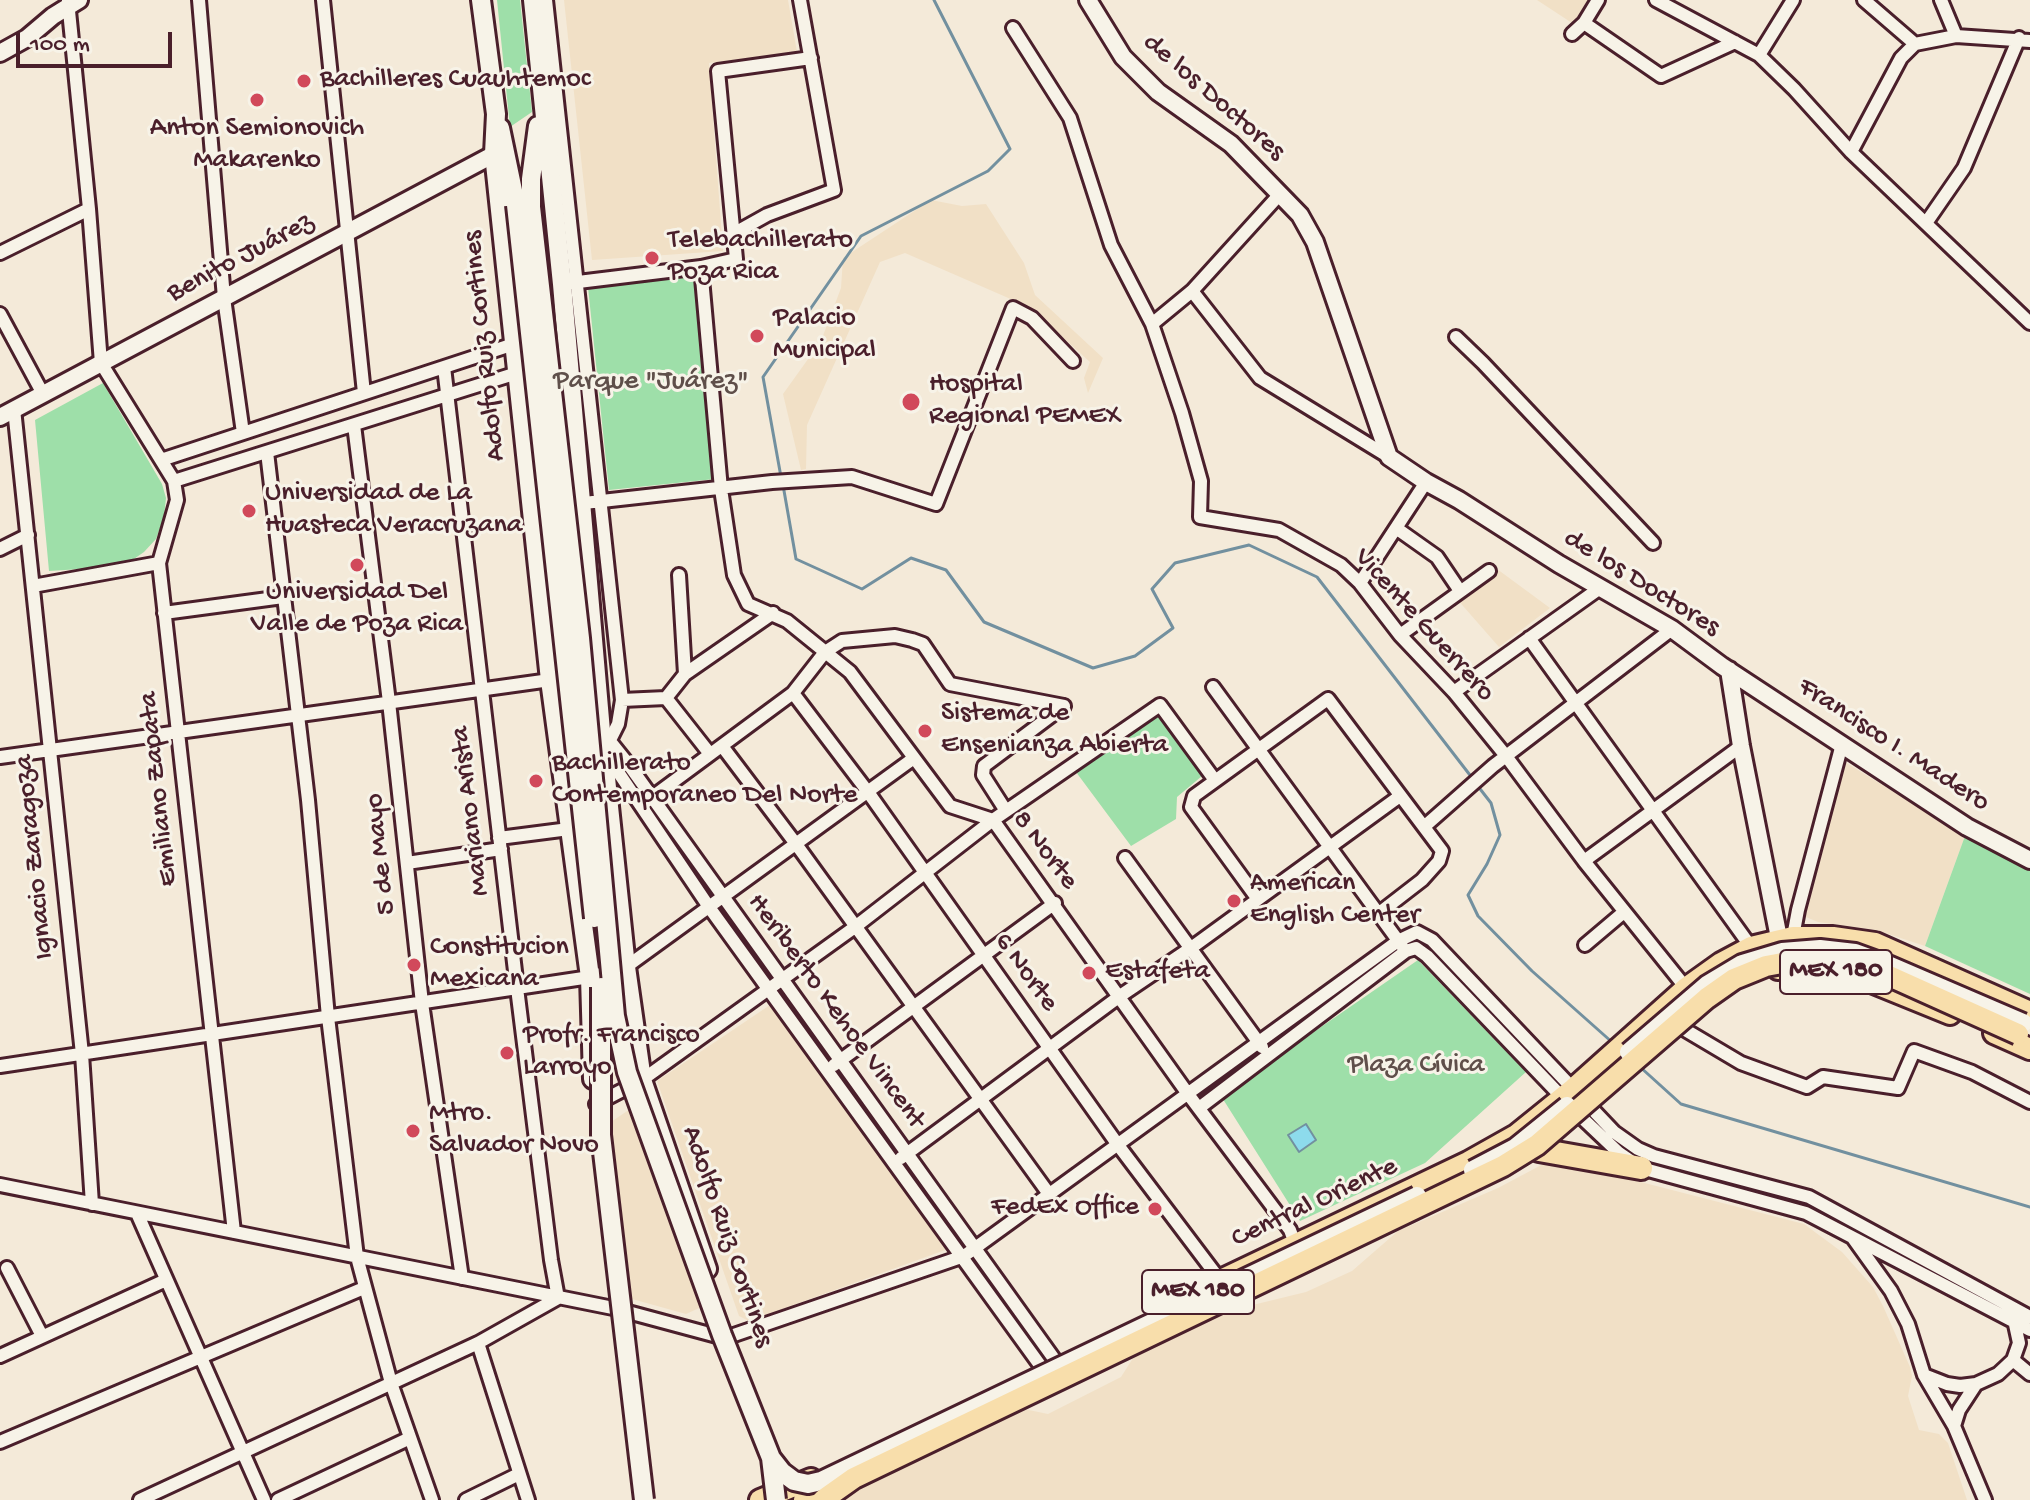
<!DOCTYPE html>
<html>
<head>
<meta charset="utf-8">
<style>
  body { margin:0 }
  #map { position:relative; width:2030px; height:1500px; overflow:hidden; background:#f4ead9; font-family:"Gochi Hand",sans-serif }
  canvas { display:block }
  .scale { position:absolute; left:16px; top:32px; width:156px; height:36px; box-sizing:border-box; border:4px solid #4a1f2b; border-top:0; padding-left:10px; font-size:24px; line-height:28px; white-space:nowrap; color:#4a1f2b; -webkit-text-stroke:6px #f7f3e8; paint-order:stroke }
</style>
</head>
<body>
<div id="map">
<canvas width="2030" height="1500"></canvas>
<div class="scale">100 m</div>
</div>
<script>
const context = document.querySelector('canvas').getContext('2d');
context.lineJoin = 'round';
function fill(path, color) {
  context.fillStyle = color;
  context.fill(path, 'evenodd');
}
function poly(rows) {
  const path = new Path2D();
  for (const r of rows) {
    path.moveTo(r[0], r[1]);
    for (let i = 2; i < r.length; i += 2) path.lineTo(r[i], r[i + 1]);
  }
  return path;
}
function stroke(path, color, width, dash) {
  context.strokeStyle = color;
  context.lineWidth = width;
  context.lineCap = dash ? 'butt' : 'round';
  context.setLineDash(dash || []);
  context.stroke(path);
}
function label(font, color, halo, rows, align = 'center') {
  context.font = font + ' "Gochi Hand",sans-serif';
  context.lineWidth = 6;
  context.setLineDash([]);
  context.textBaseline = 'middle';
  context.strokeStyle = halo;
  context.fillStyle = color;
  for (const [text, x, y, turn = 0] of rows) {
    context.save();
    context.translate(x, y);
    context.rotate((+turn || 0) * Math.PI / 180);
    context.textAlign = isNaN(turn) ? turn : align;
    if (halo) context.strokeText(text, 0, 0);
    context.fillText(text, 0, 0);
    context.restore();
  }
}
fill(poly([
  [564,0,788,0,797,52,709,63,723,251,592,260],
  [1537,0,1594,0,1580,22,1572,23],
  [931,200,962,206,986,204,1024,263,1035,295,1103,358,1088,393,1084,378,1090,362,1029,307,905,253,880,262,807,425,806,469,801,470,783,394,821,341,841,288,843,258],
  [1497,569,1550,608,1499,647,1456,598],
  [1845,762,1965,836,1925,946,1876,930,1818,922,1801,915,1800,907],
  [773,1003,948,1249,749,1321,739,1316,657,1081],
  [639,1103,708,1304,686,1314,632,1299,611,1122],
  [1547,1162,1567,1163,1804,1224,1842,1252,1873,1287,1883,1306,1910,1367,1912,1376,1908,1396,1919,1430,1939,1434,1948,1443,1967,1500,833,1500,1019,1408,1048,1414,1121,1377,1135,1355,1232,1310,1306,1292,1352,1271,1398,1231,1498,1188]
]), '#f1e0c6');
fill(poly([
  [497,0,520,0,532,112,510,127],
  [694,276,715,479,609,490,588,287],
  [103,383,162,484,166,498,164,517,156,539,144,552,131,561,113,567,49,571,35,420],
  [1159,714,1202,776,1177,797,1176,819,1131,846,1076,772],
  [1965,836,2030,867,2030,994,1925,946],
  [1418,960,1526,1072,1425,1163,1300,1221,1221,1096]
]), '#9edfa9');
const water = poly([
  [1306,1124,1316,1140,1299,1152,1288,1135,1306,1124]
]);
fill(water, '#8ddbec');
stroke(water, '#72909f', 2);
stroke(poly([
  [781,477,763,377,861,236,988,171,1010,149,934,0],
  [783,485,796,559,862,589,911,558,946,570,984,622,1093,668,1135,656,1173,628,1152,589,1175,563,1249,545,1317,577,1473,779],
  [1477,785,1491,803,1500,835,1487,864,1468,895,1478,916,1532,971,1613,1043],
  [1639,1066,1681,1104,2030,1207]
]), '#72909f', 3);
const minor = poly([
  [199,0,224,298,243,433],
  [323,0,364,393],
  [546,0,622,700,618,724,608,744],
  [1656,0,1759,55,1794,89,1851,152,2030,323],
  [1864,0,1915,44],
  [1941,0,1956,36],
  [68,1,89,209,101,363,174,481,177,500,159,563,234,1232],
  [1584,23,1661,76,1735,42],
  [1013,28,1070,118,1111,245,1152,324,1182,413,1201,481,1200,517,1279,530,1341,565,1360,583,1400,635,1454,692,1506,756,1584,861,1686,988],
  [1572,34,1584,23,1598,0],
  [1759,55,1793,0],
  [1851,152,1901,58,1915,44,1956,36,2030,41],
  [1926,223,1964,168,2019,38],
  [733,234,767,215,834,190,800,0],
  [0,253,89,209],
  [701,267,721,489,734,575,748,604,787,621,850,672,950,806,993,820,1188,1094,1290,1230,1297,1249],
  [570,283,701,267,736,259,718,71,811,58],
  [1192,291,1260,378,1389,457],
  [0,314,43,394],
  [1152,324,1192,291,1280,194],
  [1456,337,1483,363,1653,543],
  [14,409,82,1054,92,1204],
  [354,425,389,702,422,1003,462,1278],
  [267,452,308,800,328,1017,357,1257,391,1383,432,1500],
  [161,460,514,344],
  [174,481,517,373],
  [575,504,772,482,852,477,936,504,1013,308,1032,318,1073,361],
  [1396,528,1437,557,1460,591],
  [0,549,28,535],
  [679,575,685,674],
  [1360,583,1426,482],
  [33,586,159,563],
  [164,613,283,597],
  [1400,635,1489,571],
  [1529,638,1751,947],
  [1213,687,1402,946],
  [1454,692,1600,588],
  [793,693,868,792,1118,1145,1220,1280],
  [666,698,710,754],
  [622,700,666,698,685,674,773,613],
  [601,730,629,765,1062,1370],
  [722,746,796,844,1049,1194],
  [604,751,709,907,1050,1379],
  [0,757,550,680,554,683],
  [647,801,793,693,825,652,842,641,895,636,912,640,923,644,950,684,1064,706],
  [1006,811,983,775,984,766,1064,706],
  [1425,826,1493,766,1672,629],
  [499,838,569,829],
  [1125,858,1262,1047],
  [1584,861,1741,746],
  [407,863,501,849],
  [1257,898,1191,807,1194,796,1328,699,1442,851,1439,861,1422,880,1378,914],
  [1792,942,1798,910,1842,744],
  [1585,945,1624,912],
  [1682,1028,1741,1063,1807,1087,1823,1077,1898,1088,1914,1051,1972,1072,2030,1102],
  [834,1065,1055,903],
  [0,1066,590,977,626,967,914,758],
  [596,1104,642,1080,855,927,993,820,1160,705,1214,779],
  [1199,1108,1406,951,1416,948,1427,956,1580,1116,1619,1153,1641,1168,1806,1213,2030,1330],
  [901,1158,1120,996,1191,948,1400,796],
  [0,1185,613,1308,717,1336,731,1336,964,1256,1398,941,1417,932,1432,940,1614,1132,1638,1149,1654,1156,1809,1197,2030,1317],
  [137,1213,264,1500],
  [1853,1238,1891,1291,1908,1324,1924,1375,1954,1426,1985,1500],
  [7,1268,42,1336],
  [478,1343,528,1500],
  [0,1356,166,1280],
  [2013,1360,2030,1374],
  [1924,1375,1947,1384,1960,1386,1976,1384,1998,1374,2013,1360,2019,1343,2014,1320],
  [1954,1426,1959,1410,1976,1384],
  [0,1442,364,1288],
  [140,1500,478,1343,558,1298,551,1260,517,988,444,367],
  [278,1500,410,1438],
  [466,1500,519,1474]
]);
const tertiary = poly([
  [1088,0,1123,57,1158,92,1231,144,1300,215,1315,242,1389,457,1426,482,1459,500,1559,564,1672,629,1722,666,1967,827,2030,860],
  [0,53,27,38,53,16,79,0],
  [0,417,504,149],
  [1729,670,1741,746,1779,938,1778,952]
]);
const secondary = poly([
  [481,0,496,114,494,154,550,680,590,977,593,1079],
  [533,0,562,284,601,731,626,967,642,1080,707,1269],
  [500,128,516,205],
  [531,207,531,179,538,126]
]);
const primary = poly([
  [1778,969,1826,970,1854,975,1950,1014],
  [1994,1033,2030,1049],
  [1225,1278,1468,1162,1516,1135,1573,1089,1686,988,1721,963,1751,947,1793,937,1833,937,1875,943,2030,1012],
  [760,1500,811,1479],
  [804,1500,838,1487]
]);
const trunk = poly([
  [1539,1150,1641,1168]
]);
stroke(minor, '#4a1f2b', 18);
stroke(tertiary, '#4a1f2b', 22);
stroke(secondary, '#4a1f2b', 24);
stroke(primary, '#4a1f2b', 26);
stroke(trunk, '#4a1f2b', 28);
stroke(minor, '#f7f3e8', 12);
stroke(tertiary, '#f7f3e8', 16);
stroke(secondary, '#f7f3e8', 18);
stroke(primary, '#f8deab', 20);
stroke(trunk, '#f8deab', 22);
const secondaryBridge = poly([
  [516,205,594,918],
  [531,207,580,638,615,1016,627,1072,722,1335,771,1458,776,1500],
  [601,987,601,1135,644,1500],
  [1629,1052,1707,985,1742,964,1782,952,1820,949,1855,953,1888,965,2023,1023],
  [1473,1170,1515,1148,1567,1106],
  [771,1458,782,1472,794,1481,808,1484,821,1481,1417,1196]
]);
const primaryBridge = poly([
  [823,1500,854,1478,1503,1166,1537,1145,1707,998,1734,979,1766,966,1804,959,1841,961,1878,971,2018,1034]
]);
stroke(secondaryBridge, '#4a1f2b', 24, []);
stroke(primaryBridge, '#4a1f2b', 26, []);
stroke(secondaryBridge, '#f7f3e8', 18);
stroke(primaryBridge, '#f8deab', 20);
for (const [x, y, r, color] of [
  [304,81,8,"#d1495b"],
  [257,100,8,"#d1495b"],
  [652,258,8,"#d1495b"],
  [757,336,8,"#d1495b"],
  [911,402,10,"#d1495b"],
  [249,511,8,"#d1495b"],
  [357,565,8,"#d1495b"],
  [925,731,8,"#d1495b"],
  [536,781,8,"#d1495b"],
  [1234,901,8,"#d1495b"],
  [414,965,8,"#d1495b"],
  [1089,973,8,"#d1495b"],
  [507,1053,8,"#d1495b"],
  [413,1131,8,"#d1495b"],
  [1155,1209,8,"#d1495b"]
]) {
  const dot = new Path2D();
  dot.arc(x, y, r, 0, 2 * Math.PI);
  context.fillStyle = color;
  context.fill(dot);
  stroke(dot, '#f7f3e8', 3);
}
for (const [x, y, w] of [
  [1836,972,112],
  [1198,1292,112]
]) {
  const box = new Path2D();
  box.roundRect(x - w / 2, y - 22, w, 44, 6);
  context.fillStyle = '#f7f3e8';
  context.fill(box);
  stroke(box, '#4a1f2b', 2);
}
label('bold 26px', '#4a1f2b', null, [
  ["MEX 180",1836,972],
  ["MEX 180",1198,1292]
]);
label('28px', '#4a1f2b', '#f7f3e8', [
  ["Bachilleres Cuauhtemoc",320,81],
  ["Anton Semionovich",257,130,"center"],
  ["Makarenko",257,162,"center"],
  ["Telebachillerato",668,242],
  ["Poza Rica",668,274],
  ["Palacio",773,320],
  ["Municipal",773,352],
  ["Hospital",929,386],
  ["Regional PEMEX",929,418],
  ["Universidad de La",265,495],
  ["Huasteca Veracruzana",265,527],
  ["Universidad Del",357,594,"center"],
  ["Valle de Poza Rica",357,626,"center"],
  ["Sistema de",941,715],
  ["Ensenianza Abierta",941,747],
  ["Bachillerato",552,765],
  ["Contemporaneo Del Norte",552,797],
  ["American",1250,885],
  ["English Center",1250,917],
  ["Constitucion",430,949],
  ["Mexicana",430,981],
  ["Estafeta",1105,973],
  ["Profr. Francisco",523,1037],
  ["Larroyo",523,1069],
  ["Mtro.",429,1115],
  ["Salvador Novo",429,1147],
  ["FedEx Office",1139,1209,"right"]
], 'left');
label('28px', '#4a1f2b', '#f7f3e8', [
  ["de los Doctores",1213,98,41],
  ["Benito Juárez",241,259,-28],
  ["Adolfo Ruiz Cortines",486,346,-96],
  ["de los Doctores",1641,584,32],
  ["Vicente Guerrero",1423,626,48],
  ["Francisco I. Madero",1893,746,33],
  ["Emiliano Zapata",160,789,-96],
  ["Mariano Arista",472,811,-97],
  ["8 Norte",1044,851,53],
  ["5 de Mayo",382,854,-96],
  ["Ignacio Zaragoza",36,857,-96],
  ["6 Norte",1025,973,54],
  ["Heriberto Kehoe Vincent",835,1012,54],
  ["Central Oriente",1315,1204,-25],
  ["Adolfo Ruiz Cortines",726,1237,71]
]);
label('28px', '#5f4f4a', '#f7f3e8', [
  ["Parque \"Juárez\"",651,383],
  ["Plaza Cívica",1416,1067]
]);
</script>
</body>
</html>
